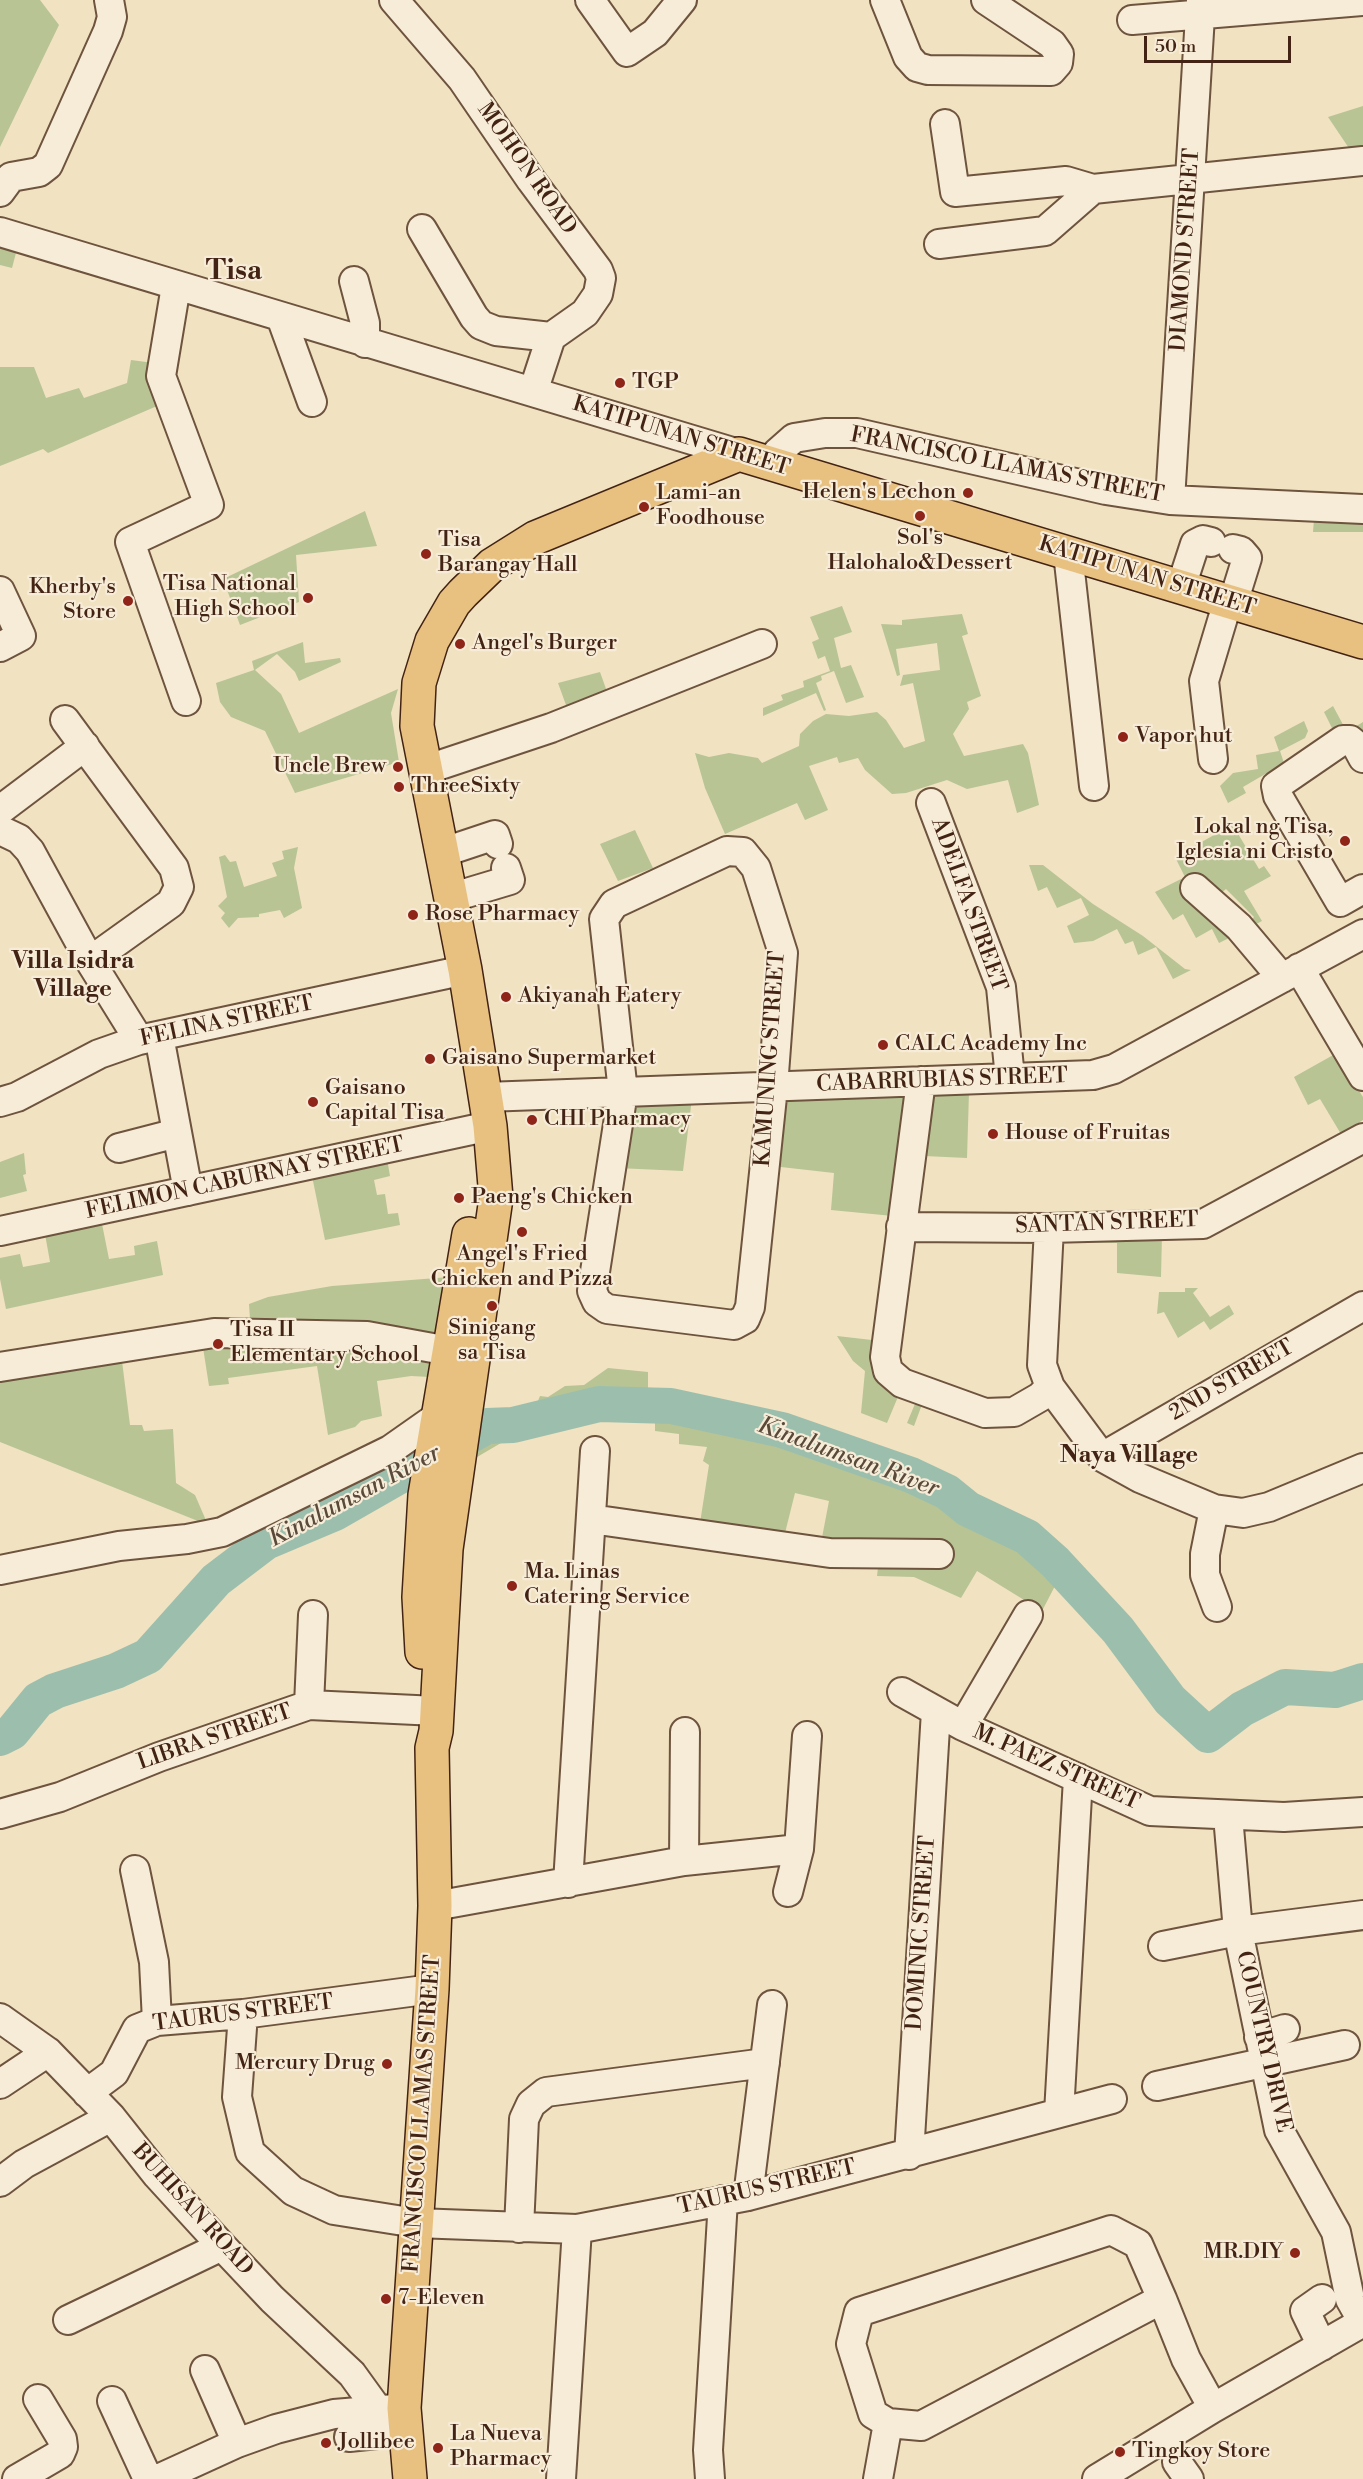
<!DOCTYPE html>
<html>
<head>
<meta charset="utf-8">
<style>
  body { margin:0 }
  #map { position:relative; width:1363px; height:2479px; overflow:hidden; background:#f1e2c1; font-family:"Libre Bodoni",serif }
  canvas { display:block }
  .scale { position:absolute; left:1144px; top:36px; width:147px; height:27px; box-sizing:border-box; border:3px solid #432313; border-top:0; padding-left:8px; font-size:18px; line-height:21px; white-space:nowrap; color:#432313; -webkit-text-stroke:4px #f6ecd7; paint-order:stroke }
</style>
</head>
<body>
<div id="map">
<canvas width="1363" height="2479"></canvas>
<div class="scale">50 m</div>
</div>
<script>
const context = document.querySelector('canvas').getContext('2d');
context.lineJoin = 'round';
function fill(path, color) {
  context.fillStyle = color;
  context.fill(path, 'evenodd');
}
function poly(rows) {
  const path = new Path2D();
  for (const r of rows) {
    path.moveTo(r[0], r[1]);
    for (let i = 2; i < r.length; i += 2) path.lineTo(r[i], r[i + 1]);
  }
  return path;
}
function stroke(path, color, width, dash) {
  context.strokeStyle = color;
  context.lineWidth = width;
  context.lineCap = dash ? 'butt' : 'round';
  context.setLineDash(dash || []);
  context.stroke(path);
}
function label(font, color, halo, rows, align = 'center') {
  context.font = font + ' "Libre Bodoni",serif';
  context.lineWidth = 4.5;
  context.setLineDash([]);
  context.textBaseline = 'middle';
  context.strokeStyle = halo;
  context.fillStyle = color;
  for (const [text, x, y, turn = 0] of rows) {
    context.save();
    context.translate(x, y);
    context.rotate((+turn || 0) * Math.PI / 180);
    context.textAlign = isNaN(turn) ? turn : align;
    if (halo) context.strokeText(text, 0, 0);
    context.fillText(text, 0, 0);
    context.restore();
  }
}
fill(poly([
  [0,0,40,0,59,25,0,147],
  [1363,106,1363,169,1328,117],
  [0,244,17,249,12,268,0,265],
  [131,360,154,363,164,403,48,453,43,449,0,466,0,367,34,367,46,398,79,388,84,398,127,383],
  [365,511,377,546,296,555,299,602,240,625,223,579],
  [1314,519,1363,522,1363,532,1313,532],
  [842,606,852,632,834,638,841,668,851,665,864,697,846,703,834,671,821,676,822,680,816,683,826,710,824,711,816,693,763,716,763,708,783,700,781,695,804,687,803,681,830,671,825,656,818,659,812,642,819,639,810,617],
  [962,614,968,634,962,636,981,696,967,702,969,709,953,734,964,756,1023,744,1028,753,1039,805,1017,813,1008,780,967,789,947,780,906,793,892,794,865,770,858,758,839,763,837,757,809,766,828,810,805,820,797,803,725,834,705,788,695,753,709,757,729,753,758,758,762,763,799,746,800,734,813,721,826,714,849,716,877,712,886,720,904,748,925,741,913,683,900,686,903,675,940,670,937,643,896,649,900,675,897,676,881,624,902,625,902,620],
  [303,642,305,663,340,658,341,662,299,681,295,672,277,654,255,670,281,694,299,733,398,689,391,713,399,762,295,793,265,731,231,717,220,702,216,683,254,670,252,661],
  [600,672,610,700,570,716,558,683],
  [1333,706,1347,732,1363,722,1363,742,1332,728,1324,712],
  [1304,721,1308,731,1305,738,1280,751,1284,763,1243,787,1246,793,1228,803,1220,786,1233,773,1258,769,1256,755,1279,751,1274,737],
  [1230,826,1234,827,1259,869,1264,866,1271,876,1244,891,1262,921,1245,930,1244,927,1254,917,1226,889,1215,898,1185,877,1175,857],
  [635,830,653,868,618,881,600,844],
  [298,847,294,868,302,908,284,918,280,910,259,914,259,917,238,918,229,928,221,918,225,913,218,906,227,897,219,857,225,855,230,862,236,861,244,887,277,876,272,863,284,859,282,851],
  [1029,865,1043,865,1093,904,1143,936,1185,969,1191,970,1173,979,1156,947,1138,955,1133,941,1125,944,1117,929,1093,941,1074,943,1067,926,1089,915,1081,898,1057,908,1047,887,1038,891],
  [1181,879,1239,933,1219,943,1212,929,1196,938,1183,914,1173,920,1155,892],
  [1335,1054,1363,1097,1363,1120,1341,1134,1320,1099,1308,1105,1294,1077],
  [907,1090,893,1216,831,1210,834,1173,772,1166,778,1098],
  [926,1091,969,1092,967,1158,924,1156],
  [692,1098,683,1171,617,1168,624,1100],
  [24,1153,26,1174,23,1175,27,1191,0,1198,0,1162],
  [386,1153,390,1176,374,1180,377,1195,385,1194,388,1214,398,1213,400,1225,325,1240,311,1171],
  [100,1214,109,1259,135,1255,134,1246,157,1241,163,1275,6,1309,0,1279,0,1258,20,1254,23,1267,50,1262,45,1234],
  [1162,1234,1161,1277,1117,1273,1117,1243,1068,1242,1067,1236],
  [450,1277,430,1377,411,1376,377,1381,382,1416,361,1421,355,1427,328,1435,317,1366,228,1378,229,1384,209,1386,202,1341,251,1334,249,1304,268,1297,332,1286],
  [1185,1288,1198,1288,1193,1293,1210,1317,1229,1305,1234,1314,1210,1330,1204,1321,1178,1338,1164,1312,1157,1314,1159,1292,1185,1292],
  [837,1336,872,1340,877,1368,924,1399,914,1426,907,1423,917,1399,900,1392,887,1423,861,1413,865,1371,853,1361],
  [121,1353,130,1425,142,1425,144,1431,173,1429,176,1483,195,1495,208,1525,0,1442,0,1362],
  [608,1368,648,1372,648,1394,657,1399,716,1407,827,1438,831,1429,890,1457,888,1467,947,1492,968,1509,980,1515,1001,1515,1053,1540,1088,1584,1074,1597,1057,1582,1042,1611,977,1571,961,1598,914,1577,877,1576,880,1550,820,1548,829,1501,795,1493,783,1541,700,1523,709,1465,703,1461,707,1447,679,1444,679,1434,655,1431,655,1421,603,1417,573,1419,518,1433,472,1460,478,1426,491,1426,497,1419,533,1413,540,1396,548,1397,565,1386,584,1385]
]), '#b8c494');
stroke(poly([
  [0,1738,12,1732,38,1700,55,1691,116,1671,148,1656,216,1580,266,1542,335,1513,487,1426,513,1425,599,1404,671,1406,782,1430,911,1475,947,1492,968,1509,1027,1537,1055,1562,1118,1630,1170,1700,1208,1735,1242,1709,1285,1687,1335,1690,1363,1681]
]), '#9cbfad', 36);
const minor = poly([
  [394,0,462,79,531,180,598,270,601,278,598,294,585,313,551,337,496,331,481,325,474,317,422,229],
  [590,0,627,52,655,33,682,0],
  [885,0,908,57,917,67,928,70,1051,71,1058,63,1059,54,1052,44,986,0],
  [1132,20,1363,1],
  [945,124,955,192,1066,181,1093,189,1363,161],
  [0,192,11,177,39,172,48,165,108,31,112,17,109,0],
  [0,232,739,454],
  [939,244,1045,231,1093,189],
  [354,281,365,323,365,343],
  [176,286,161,376,209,505,130,542,186,701],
  [281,317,312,402],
  [533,392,551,337],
  [775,465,777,453,794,438,825,433,857,433,1106,490,1170,500,1363,509],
  [1170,500,1201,0],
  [1233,549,1241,551,1247,558,1233,603],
  [1068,553,1094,786],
  [1181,587,1195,544,1203,540,1211,542],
  [0,591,21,636,0,647],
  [65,720,174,868,179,887,171,903,90,961],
  [1363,758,1356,745,1350,740,1343,740,1276,786,1278,796,1340,902,1363,889],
  [1213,759,1204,681,1228,601],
  [425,770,551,728,762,644],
  [931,803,1001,987,1010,1078],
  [0,810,85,746],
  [0,830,19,839,30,851,90,961,139,1040],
  [727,851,743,852,756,868,783,953,773,1087,750,1307,745,1319,734,1325,607,1309,597,1302,592,1291,623,1092,604,919,614,904,727,851],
  [441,853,495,835,498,844],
  [1195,888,1239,927,1282,978],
  [450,898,510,880,506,868],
  [1299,968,1363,1076],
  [159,1036,188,1191],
  [921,1081,885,1357,888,1371,902,1383,985,1413,1014,1412,1040,1397,1050,1387],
  [485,1097,1093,1075,1114,1069,1363,934],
  [0,1102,17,1097,99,1054,139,1040,465,970],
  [119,1148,177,1133],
  [901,1227,1049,1228,1203,1224,1363,1138],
  [1049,1228,1042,1365,1050,1387,1102,1457,1140,1478,1214,1509,1243,1513,1269,1507,1363,1468],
  [0,1231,490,1126],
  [0,1367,214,1333,367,1336,449,1351],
  [1102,1457,1363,1306],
  [1214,1509,1205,1554,1205,1575,1217,1607],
  [591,1519,830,1553,939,1554],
  [0,1570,119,1546,187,1539,222,1532,390,1450,437,1417],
  [902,1692,963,1726,1150,1811,1284,1817,1363,1812],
  [309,1705,313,1615],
  [963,1726,1028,1615],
  [0,1814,60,1797,159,1757,309,1705,437,1711],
  [1228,1816,1238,1931,1279,2130,1336,2232,1350,2299,1363,2322],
  [684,1861,685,1732],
  [135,1870,154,1962,157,2021],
  [568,1883,595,1451],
  [788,1892,799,1849,807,1736],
  [435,1906,684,1861,799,1849],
  [1163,1946,1238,1931,1363,1915],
  [243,2014,237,2097,250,2152,293,2191,334,2210,416,2223,577,2229,748,2196,1112,2099],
  [0,2018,48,2052,111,2117,157,2175,222,2246,272,2299,352,2374,378,2410],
  [1259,2037,1285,2029],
  [0,2084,48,2052],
  [1157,2086,1345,2045],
  [87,2093,114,2073,137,2029,157,2021,243,2014,432,1989],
  [1059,2113,1078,1778],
  [909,2155,936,1711],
  [0,2182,24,2164,111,2117],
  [748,2196,772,2005],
  [519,2228,524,2119,531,2104,546,2092,765,2063],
  [1162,2299,921,2426,888,2423,873,2414,851,2344,859,2312,1111,2230,1138,2244,1162,2299,1186,2359,1213,2408],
  [68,2320,222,2246],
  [1322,2346,1305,2311,1322,2299],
  [205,2370,237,2443],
  [112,2401,148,2479],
  [349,2437,406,2431],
  [1177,2462,1189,2479],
  [17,2479,60,2454,63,2447,62,2439,38,2399],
  [158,2479,237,2443,276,2429,334,2414,395,2409],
  [561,2479,577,2229],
  [710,2479,708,2450,723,2200],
  [878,2479,888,2423],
  [1097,2479,1213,2408,1363,2322]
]);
const major = poly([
  [422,1652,419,1597,425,1495,469,1234],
  [410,2479,404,2408,432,1989,435,1906,432,1748,436,1731,446,1549,496,1198,490,1126,465,970,417,726,419,683,432,641,454,603,463,593,492,565,535,538,739,454,1363,642]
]);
stroke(minor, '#6e533e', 32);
stroke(major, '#432313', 36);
stroke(minor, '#f6ecd7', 28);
stroke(major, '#e8c180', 33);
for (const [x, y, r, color] of [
  [620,383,6,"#8f2418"],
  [968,493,6,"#8f2418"],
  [644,507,6,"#8f2418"],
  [920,516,6,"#8f2418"],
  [426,554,6,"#8f2418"],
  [308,598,6,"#8f2418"],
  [128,601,6,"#8f2418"],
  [460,644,6,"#8f2418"],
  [1123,737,6,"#8f2418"],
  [398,767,6,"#8f2418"],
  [399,787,6,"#8f2418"],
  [1345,841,6,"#8f2418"],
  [413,915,6,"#8f2418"],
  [506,997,6,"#8f2418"],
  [883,1045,6,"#8f2418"],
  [430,1059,6,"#8f2418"],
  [313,1102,6,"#8f2418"],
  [532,1120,6,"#8f2418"],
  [993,1134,6,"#8f2418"],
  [459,1198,6,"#8f2418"],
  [522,1232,6,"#8f2418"],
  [492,1306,6,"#8f2418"],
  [218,1344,6,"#8f2418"],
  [512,1586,6,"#8f2418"],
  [387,2064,6,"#8f2418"],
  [1295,2253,6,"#8f2418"],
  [386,2299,6,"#8f2418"],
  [326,2443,6,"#8f2418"],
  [438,2448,6,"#8f2418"],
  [1120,2452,6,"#8f2418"]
]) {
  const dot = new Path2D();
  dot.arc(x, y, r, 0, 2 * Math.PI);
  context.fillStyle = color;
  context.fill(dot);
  stroke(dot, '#f6ecd7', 2);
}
label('22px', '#432313', '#f6ecd7', [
  ["MOHON ROAD",526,169,55],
  ["DIAMOND STREET",1186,250,-86],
  ["KATIPUNAN STREET",681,437,17],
  ["FRANCISCO LLAMAS STREET",1007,466,11],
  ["KATIPUNAN STREET",1147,577,17],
  ["ADELFA STREET",968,905,70],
  ["FELINA STREET",227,1022,-12],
  ["KAMUNING STREET",771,1059,-86],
  ["CABARRUBIAS STREET",942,1081,-2],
  ["FELIMON CABURNAY STREET",245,1179,-12],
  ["SANTAN STREET",1107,1224,-2],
  ["2ND STREET",1232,1381,-30],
  ["LIBRA STREET",215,1738,-19],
  ["M. PAEZ STREET",1056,1768,24],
  ["DOMINIC STREET",922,1933,-86],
  ["TAURUS STREET",243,2014,-7],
  ["COUNTRY DRIVE",1263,2042,77],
  ["FRANCISCO LLAMAS STREET",423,2114,-86],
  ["TAURUS STREET",767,2188,-13],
  ["BUHISAN ROAD",192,2210,48]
]);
label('22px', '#432313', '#f6ecd7', [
  ["TGP",632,383],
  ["Helen's Lechon",956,493,"right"],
  ["Lami-an",656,494],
  ["Foodhouse",656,519],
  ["Sol's",920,539,"center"],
  ["Halohalo&Dessert",920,564,"center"],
  ["Tisa",438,541],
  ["Barangay Hall",438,566],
  ["Tisa National",296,585,"right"],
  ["High School",296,610,"right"],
  ["Kherby's",116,588,"right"],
  ["Store",116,613,"right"],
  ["Angel's Burger",472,644],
  ["Vapor hut",1135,737],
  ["Uncle Brew",386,767,"right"],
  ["ThreeSixty",411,787],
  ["Lokal ng Tisa,",1333,828,"right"],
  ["Iglesia ni Cristo",1333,853,"right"],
  ["Rose Pharmacy",425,915],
  ["Akiyanah Eatery",518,997],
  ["CALC Academy Inc",895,1045],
  ["Gaisano Supermarket",442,1059],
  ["Gaisano",325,1089],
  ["Capital Tisa",325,1114],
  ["CHI Pharmacy",544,1120],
  ["House of Fruitas",1005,1134],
  ["Paeng's Chicken",471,1198],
  ["Angel's Fried",522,1255,"center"],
  ["Chicken and Pizza",522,1280,"center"],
  ["Sinigang",492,1329,"center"],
  ["sa Tisa",492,1354,"center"],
  ["Tisa II",230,1331],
  ["Elementary School",230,1356],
  ["Ma. Linas",524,1573],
  ["Catering Service",524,1598],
  ["Mercury Drug",375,2064,"right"],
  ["MR.DIY",1283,2253,"right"],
  ["7-Eleven",398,2299],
  ["La Nueva",450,2435],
  ["Pharmacy",450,2460],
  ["Jollibee",338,2443],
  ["Tingkoy Store",1132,2452]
], 'left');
label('bold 24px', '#432313', '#f6ecd7', [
  ["Villa Isidra",73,962],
  ["Village",73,990],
  ["Naya Village",1129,1456]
]);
label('italic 24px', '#594a3a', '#f6ecd7', [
  ["Kinalumsan River",848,1458,20],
  ["Kinalumsan River",355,1497,-28]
]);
label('bold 28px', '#432313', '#f6ecd7', [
  ["Tisa",234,272]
]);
</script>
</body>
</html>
